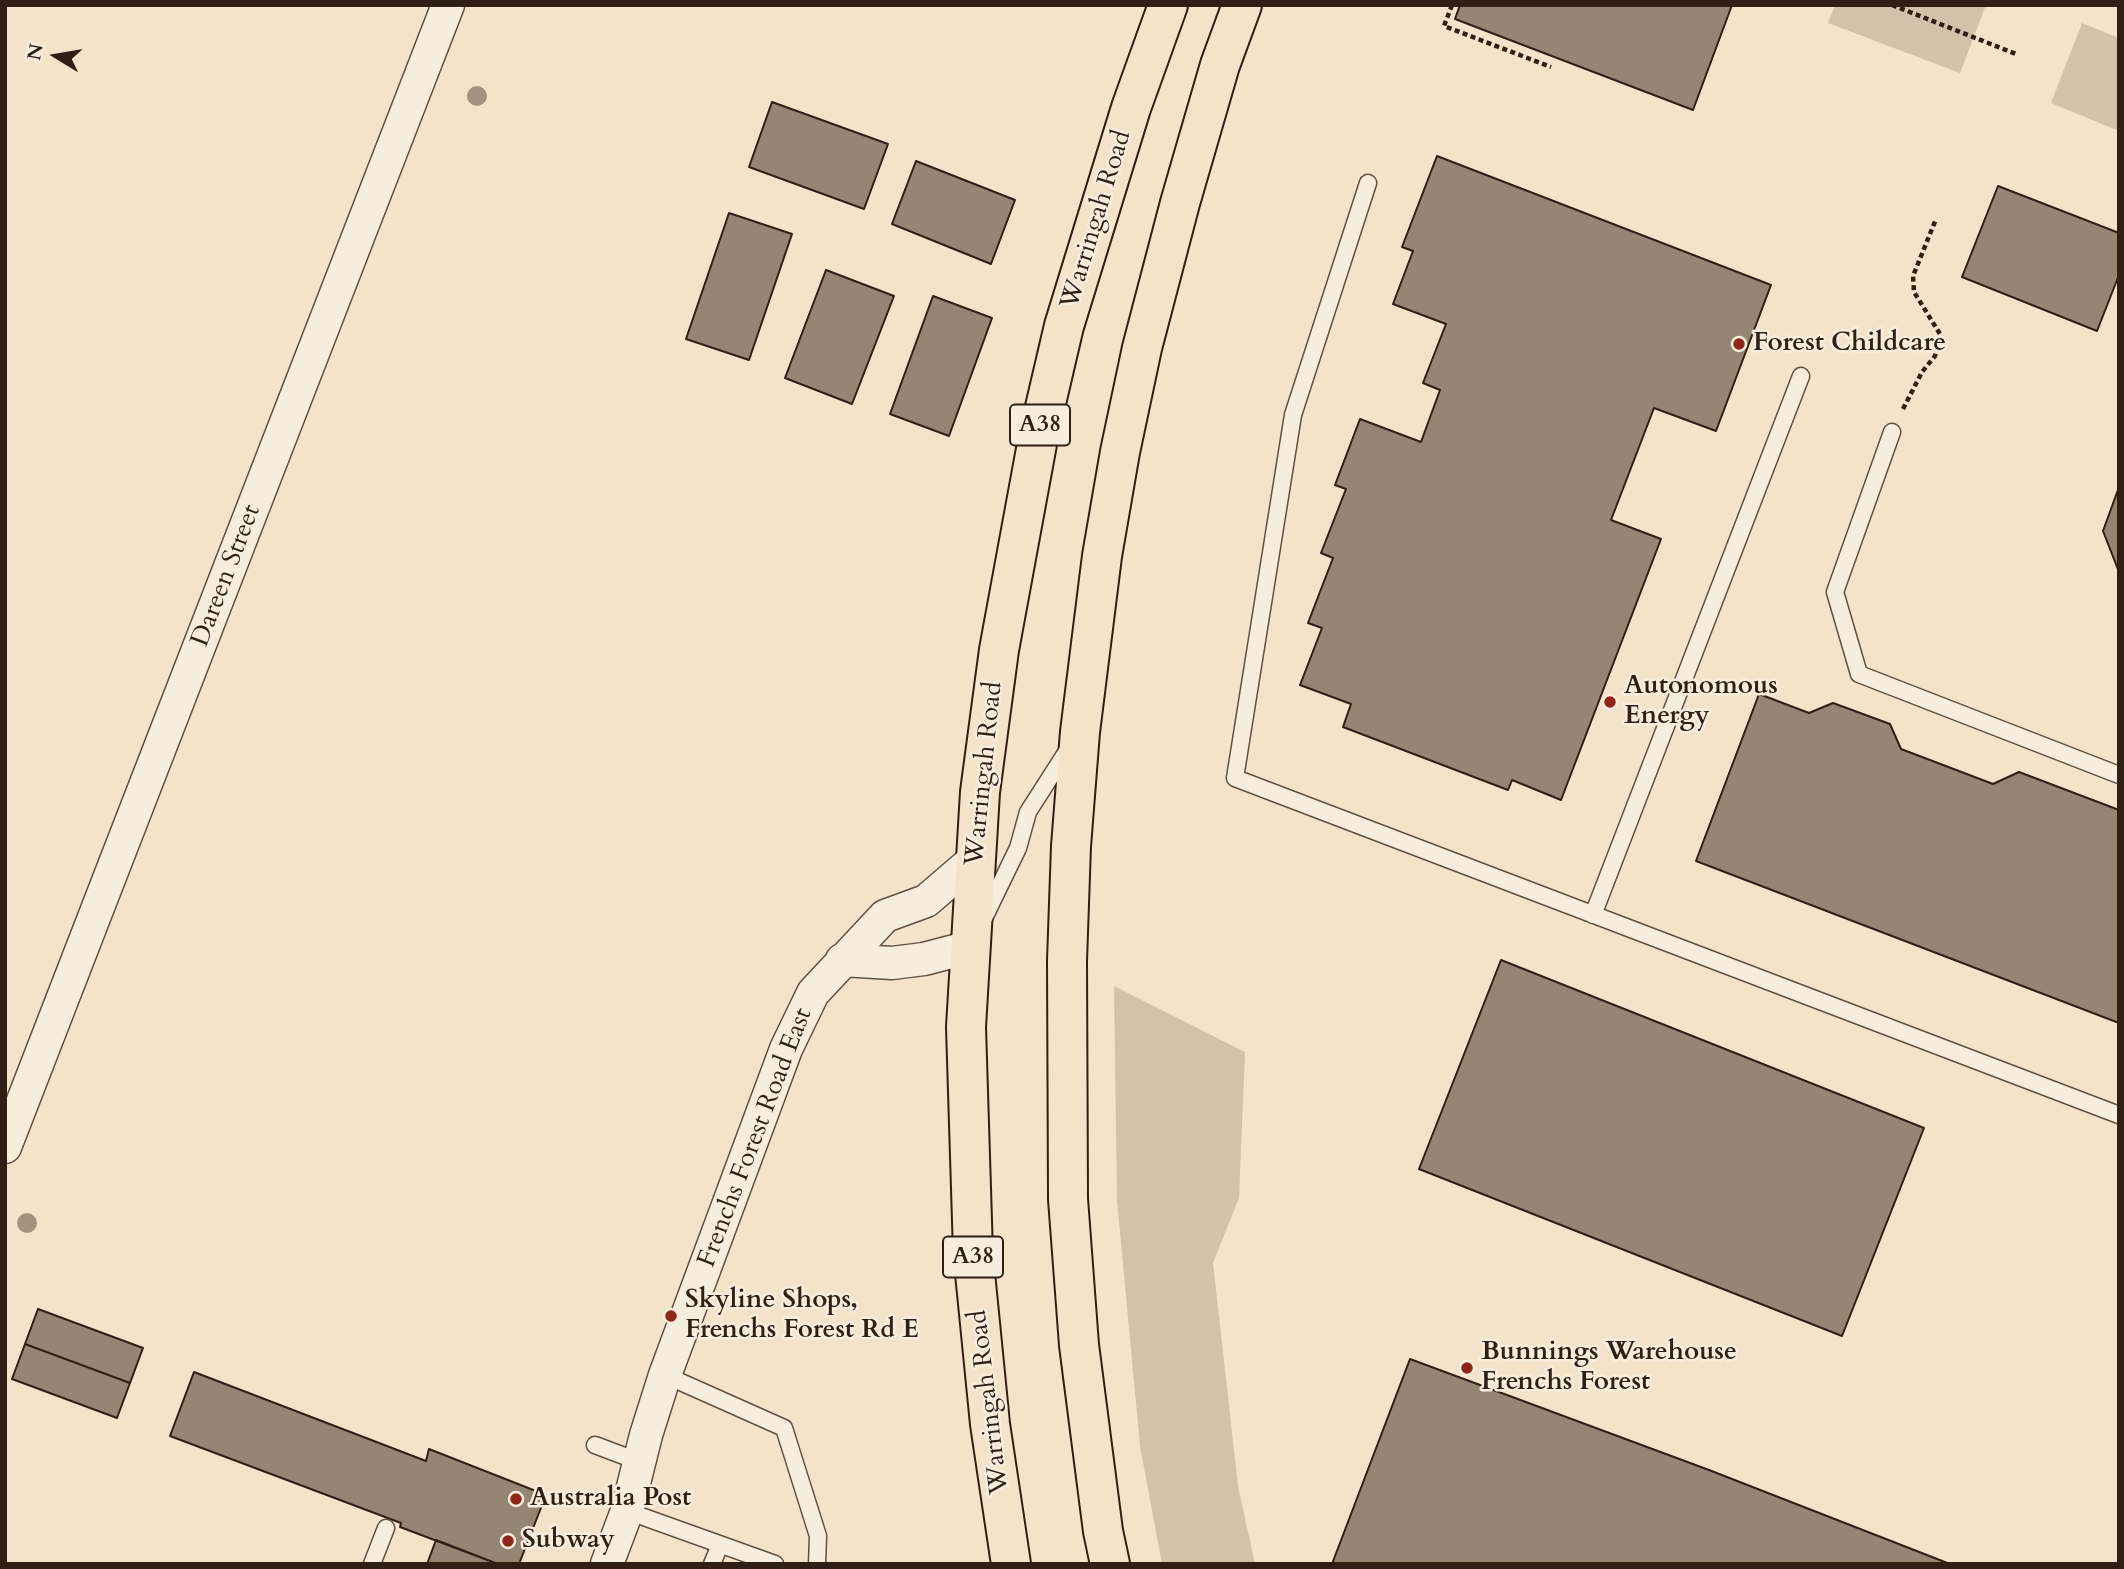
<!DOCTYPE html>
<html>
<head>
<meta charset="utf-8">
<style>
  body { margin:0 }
  #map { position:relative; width:2124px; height:1569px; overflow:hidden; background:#f3e3ca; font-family:Cardo,serif }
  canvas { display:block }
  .frame { position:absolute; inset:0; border:7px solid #2f1f15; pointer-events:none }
  .north { position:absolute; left:21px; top:21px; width:70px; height:70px; -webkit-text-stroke:5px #f7eddd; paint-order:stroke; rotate:281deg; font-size:19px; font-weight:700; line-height:28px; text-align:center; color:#2f1f15 }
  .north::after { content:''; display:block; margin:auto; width:24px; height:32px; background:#2f1f15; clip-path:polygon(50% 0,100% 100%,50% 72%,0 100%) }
</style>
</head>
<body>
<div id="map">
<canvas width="2124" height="1569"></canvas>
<div class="frame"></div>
<div class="north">N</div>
</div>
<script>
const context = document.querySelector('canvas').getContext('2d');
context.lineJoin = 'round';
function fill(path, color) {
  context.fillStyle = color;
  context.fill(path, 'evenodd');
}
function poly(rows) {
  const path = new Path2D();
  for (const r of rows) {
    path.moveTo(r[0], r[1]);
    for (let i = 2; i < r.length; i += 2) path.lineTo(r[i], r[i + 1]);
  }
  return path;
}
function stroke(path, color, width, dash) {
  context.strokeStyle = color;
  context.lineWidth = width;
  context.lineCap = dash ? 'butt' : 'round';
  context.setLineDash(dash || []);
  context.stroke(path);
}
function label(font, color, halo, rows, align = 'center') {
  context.font = font + ' Cardo,serif';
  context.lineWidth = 5;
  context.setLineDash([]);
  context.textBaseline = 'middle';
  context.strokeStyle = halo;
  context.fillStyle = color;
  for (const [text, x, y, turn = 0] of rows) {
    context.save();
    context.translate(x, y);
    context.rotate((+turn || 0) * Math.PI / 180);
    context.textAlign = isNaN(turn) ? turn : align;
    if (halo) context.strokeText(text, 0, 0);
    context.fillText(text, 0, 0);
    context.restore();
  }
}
fill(poly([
  [1835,5,1986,5,1960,73,1828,23],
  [2082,23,2119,38,2119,131,2051,103],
  [1114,986,1245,1052,1239,1198,1213,1263,1238,1486,1255,1564,1162,1564,1140,1446,1117,1200]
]), '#d2c2ab');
const building = poly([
  [1460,5,1732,5,1693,110,1455,19,1460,5],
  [772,102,888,144,864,209,749,167,772,102],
  [1437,156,1771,285,1716,431,1654,408,1611,520,1661,539,1561,800,1512,780,1508,790,1343,727,1351,704,1300,685,1322,628,1308,623,1333,558,1321,553,1346,489,1335,485,1360,419,1421,442,1440,390,1423,383,1446,324,1393,304,1413,251,1402,247,1437,156],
  [916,161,1015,200,991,264,892,224,916,161],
  [1998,186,2119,233,2119,275,2097,331,1962,277,1998,186],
  [729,213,792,234,749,360,686,339,729,213],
  [826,270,894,296,852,404,785,378,826,270],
  [933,296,992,318,949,436,890,414,933,296],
  [2119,487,2119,572,2103,531,2119,487],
  [1759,694,1809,713,1833,703,1890,724,1901,749,1993,784,2019,772,2119,810,2119,1023,1696,861,1759,694],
  [1501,960,1924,1128,1842,1336,1419,1169,1501,960],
  [38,1309,143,1348,130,1383,25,1344,38,1309],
  [25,1344,130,1383,117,1418,12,1379,25,1344],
  [1410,1359,1709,1470,1950,1564,1332,1564,1410,1359],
  [194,1372,426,1461,429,1449,546,1495,519,1564,498,1564,400,1527,401,1523,170,1436,194,1372],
  [436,1540,498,1564,427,1564,436,1540]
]);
fill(building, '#958573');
stroke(building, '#2f1f15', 2);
const service = poly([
  [1368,183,1293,415,1235,778,2119,1115],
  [1892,432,1835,592,1859,674,2119,775],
  [1593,915,1801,376],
  [984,918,1018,848,1028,812,1069,748],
  [665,1375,784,1428,818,1536,817,1564],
  [595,1445,640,1462],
  [627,1511,775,1564],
  [372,1564,386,1528],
  [712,1564,720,1545]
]);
const minor = poly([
  [842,960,892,963,924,959,970,947],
  [5,1147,448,5],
  [607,1564,627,1511,646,1435,665,1375,786,1049,813,993,885,916,926,901,975,859]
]);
const trunk = poly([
  [1011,1564,990,1424,973,1253,966,1027,980,792,999,650,1039,433,1064,326,1131,108,1168,5],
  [1110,1564,1103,1531,1079,1345,1068,1199,1067,961,1071,846,1080,732,1102,556,1120,452,1142,348,1180,203,1220,65,1242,5]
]);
stroke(service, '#605042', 19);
stroke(minor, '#605042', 35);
stroke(trunk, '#2f1f15', 42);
stroke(poly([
  [1452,5,1444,26,1551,67],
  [1892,5,2016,54],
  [1903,409,1922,372,1935,356,1940,334,1914,292,1913,276,1936,219]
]), '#2f1f15', 4.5, [5, 3.5]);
stroke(service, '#f7eddd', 16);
stroke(minor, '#f7eddd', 32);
stroke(trunk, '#f3e3ca', 38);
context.fillStyle = '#a2927f';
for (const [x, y] of [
  [477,96],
  [27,1223]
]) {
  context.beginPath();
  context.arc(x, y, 10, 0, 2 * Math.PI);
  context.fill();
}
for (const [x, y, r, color] of [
  [1739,344,7,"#8f2418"],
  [1610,702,7,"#8f2418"],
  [671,1316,7,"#8f2418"],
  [1467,1368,7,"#8f2418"],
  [516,1499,7,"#8f2418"],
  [508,1541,7,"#8f2418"]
]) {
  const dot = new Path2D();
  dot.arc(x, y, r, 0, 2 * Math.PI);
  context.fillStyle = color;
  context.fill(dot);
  stroke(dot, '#f7eddd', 2.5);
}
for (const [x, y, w] of [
  [1040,425,60],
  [973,1257,60]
]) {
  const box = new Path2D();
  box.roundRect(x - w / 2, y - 20.5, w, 41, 5);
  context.fillStyle = '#f7eddd';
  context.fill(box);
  stroke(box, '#2f1f15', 2);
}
label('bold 24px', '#2f1f15', null, [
  ["A38",1040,425],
  ["A38",973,1257]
]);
label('26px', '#2f1f15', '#f7eddd', [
  ["Warringah Road",1097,220,-73],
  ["Dareen Street",227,576,-69],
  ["Warringah Road",985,774,-84],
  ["Frenchs Forest Road East",756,1138,-69],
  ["Warringah Road",990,1402,-97]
]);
label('bold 26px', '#2f1f15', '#f7eddd', [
  ["Forest Childcare",1753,344],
  ["Autonomous",1624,687],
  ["Energy",1624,717],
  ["Skyline Shops,",685,1301],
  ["Frenchs Forest Rd E",685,1331],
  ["Bunnings Warehouse",1481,1353],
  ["Frenchs Forest",1481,1383],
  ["Australia Post",530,1499],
  ["Subway",522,1541]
], 'left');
</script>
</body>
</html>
